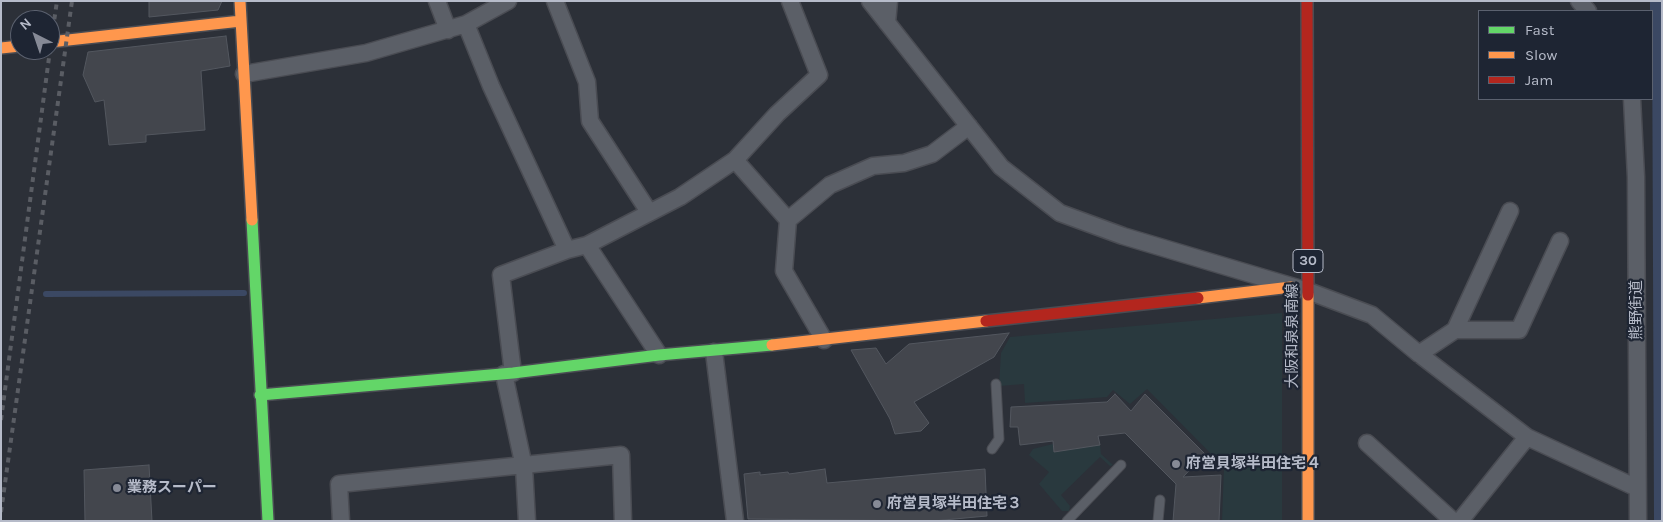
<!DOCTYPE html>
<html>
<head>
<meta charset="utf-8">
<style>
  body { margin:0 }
  #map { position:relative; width:1663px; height:522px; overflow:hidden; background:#2c3038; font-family:Karla,sans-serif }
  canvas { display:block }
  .frame { position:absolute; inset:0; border:2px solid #b6bbc9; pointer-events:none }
  .legend { position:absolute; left:1478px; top:10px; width:175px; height:90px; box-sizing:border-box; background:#1e2533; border:1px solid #5b616f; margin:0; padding:6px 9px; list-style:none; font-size:15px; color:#b6bbc9 }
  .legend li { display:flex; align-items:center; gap:10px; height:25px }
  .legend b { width:25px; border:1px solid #5b616f }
  .north { position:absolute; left:10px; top:10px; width:50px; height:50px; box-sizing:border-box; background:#1e2533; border:1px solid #5b616f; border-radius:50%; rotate:319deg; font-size:14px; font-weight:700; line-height:20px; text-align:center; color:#b6bbc9 }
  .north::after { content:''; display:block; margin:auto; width:18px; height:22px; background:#868a96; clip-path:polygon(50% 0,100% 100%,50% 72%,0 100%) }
</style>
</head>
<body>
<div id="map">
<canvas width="1663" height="522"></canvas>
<div class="frame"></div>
<ul class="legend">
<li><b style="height:6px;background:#63d668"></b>Fast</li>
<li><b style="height:6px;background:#ff974d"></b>Slow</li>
<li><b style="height:6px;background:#b3261e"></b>Jam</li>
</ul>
<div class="north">N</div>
</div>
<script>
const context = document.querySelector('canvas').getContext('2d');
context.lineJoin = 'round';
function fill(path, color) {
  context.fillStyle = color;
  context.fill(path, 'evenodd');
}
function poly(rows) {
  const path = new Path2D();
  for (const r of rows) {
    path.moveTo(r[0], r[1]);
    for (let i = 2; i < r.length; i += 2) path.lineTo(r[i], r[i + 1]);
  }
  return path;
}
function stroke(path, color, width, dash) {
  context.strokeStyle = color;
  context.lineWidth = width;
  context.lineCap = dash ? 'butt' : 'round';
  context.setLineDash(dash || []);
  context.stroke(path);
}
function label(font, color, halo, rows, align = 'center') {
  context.font = font + ' Karla,"Noto Sans JP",sans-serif';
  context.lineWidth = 4.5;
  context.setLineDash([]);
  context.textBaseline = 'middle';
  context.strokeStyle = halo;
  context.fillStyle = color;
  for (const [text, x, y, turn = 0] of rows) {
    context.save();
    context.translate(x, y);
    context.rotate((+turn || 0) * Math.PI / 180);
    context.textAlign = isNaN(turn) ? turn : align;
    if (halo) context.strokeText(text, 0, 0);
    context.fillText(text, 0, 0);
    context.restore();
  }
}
fill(poly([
  [1282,313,1282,521,1222,521,1224,467,1147,389,1130,404,1113,390,1107,397,1025,403,1024,384,999,386,1001,353,1010,337],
  [1053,444,1054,452,1100,445,1101,454,1113,465,1110,466,1100,457,1061,495,1070,506,1069,511,1062,511,1039,484,1049,472,1029,455,1033,449]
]), '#29393e');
fill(poly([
  [1650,1,1662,1,1662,521,1654,521,1652,11,1650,11]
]), '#3b4863');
stroke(poly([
  [46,294,244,293]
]), '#3b4863', 6);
const building = poly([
  [149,1,222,1,218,10,149,17,149,1],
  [226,36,230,66,201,71,205,130,146,135,146,142,109,145,104,100,95,102,83,75,88,52,226,36],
  [1009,333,994,357,914,402,929,423,921,431,895,434,890,419,851,350,876,348,886,364,909,344,1009,333],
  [1115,394,1131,411,1145,394,1205,454,1183,477,1221,475,1219,521,1173,521,1176,484,1125,433,1098,436,1100,445,1054,452,1053,441,1020,445,1018,427,1010,427,1011,407,1107,402,1115,394],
  [149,465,152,521,85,521,84,470,149,465],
  [825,469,827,483,985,469,987,516,933,521,748,519,744,474,760,472,760,475,788,472,789,474,825,469]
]);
fill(building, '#43464d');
stroke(building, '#53575f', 1);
const lane = poly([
  [992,449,999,439,996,384],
  [1067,521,1121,465],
  [1158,521,1160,500]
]);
const street = poly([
  [437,1,448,30],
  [555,1,587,82,590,121,649,212],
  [870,1,1001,167,1060,213,1123,236,1308,291,1372,315,1419,354,1527,437,1637,488],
  [1579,1,1588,11],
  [887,23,889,1],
  [466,24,491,86,567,250],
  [244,74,366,53,466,24,508,1],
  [1632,99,1636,177,1638,521],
  [735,160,788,220],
  [587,245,659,355],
  [1455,330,1510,211],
  [824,340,784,271,788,220,830,185,873,166,904,163,932,154,969,126],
  [714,352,735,521],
  [1419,354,1455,330,1519,330,1560,241],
  [513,373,501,275,567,250,587,245,680,197,735,160,777,114,819,75,790,1],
  [504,374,524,467,527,521],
  [1367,443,1453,521],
  [341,521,339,484,621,455,623,521],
  [1460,521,1527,437]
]);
const fast = poly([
  [252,220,268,521],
  [260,395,513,373,659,355,772,345]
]);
const slow = poly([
  [240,1,252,220],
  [50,42,241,21],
  [1,48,20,46],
  [1308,295,1308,521],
  [1198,298,1291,287],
  [772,345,986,321]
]);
const jam = poly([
  [1307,1,1308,295],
  [986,321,1198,298]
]);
stroke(lane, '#4a4c53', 11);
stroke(street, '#4a4c53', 19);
stroke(fast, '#4a4c53', 14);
stroke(slow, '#4a4c53', 14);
stroke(jam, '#4a4c53', 14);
stroke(lane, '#5b5f67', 9);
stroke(street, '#5b5f67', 16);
stroke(fast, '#63d668', 11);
stroke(slow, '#ff974d', 11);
stroke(jam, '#b3261e', 11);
stroke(poly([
  [50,49,57,1],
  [1,420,50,50],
  [1,512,72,1]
]), '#5a5d64', 4, [5, 5]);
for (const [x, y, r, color] of [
  [1176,464,5,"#868a96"],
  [117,488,5,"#868a96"],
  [877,504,5,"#868a96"]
]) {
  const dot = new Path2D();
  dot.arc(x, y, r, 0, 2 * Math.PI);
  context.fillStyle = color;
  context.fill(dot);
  stroke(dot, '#1e2533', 2);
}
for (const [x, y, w] of [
  [1308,261,30]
]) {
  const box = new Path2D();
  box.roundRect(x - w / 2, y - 11.5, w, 23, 4);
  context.fillStyle = '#1e2533';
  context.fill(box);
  stroke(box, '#b6bbc9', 1);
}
label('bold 14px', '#b6bbc9', null, [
  ["30",1308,261]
]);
label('15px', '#b6bbc9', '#1e2533', [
  ["熊野街道",1637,310,-90],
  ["大阪和泉泉南線",1293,336,-90]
]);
label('bold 15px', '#b6bbc9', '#1e2533', [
  ["府営貝塚半田住宅４",1186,464],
  ["業務スーパー",127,488],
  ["府営貝塚半田住宅３",887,504]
], 'left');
</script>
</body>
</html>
